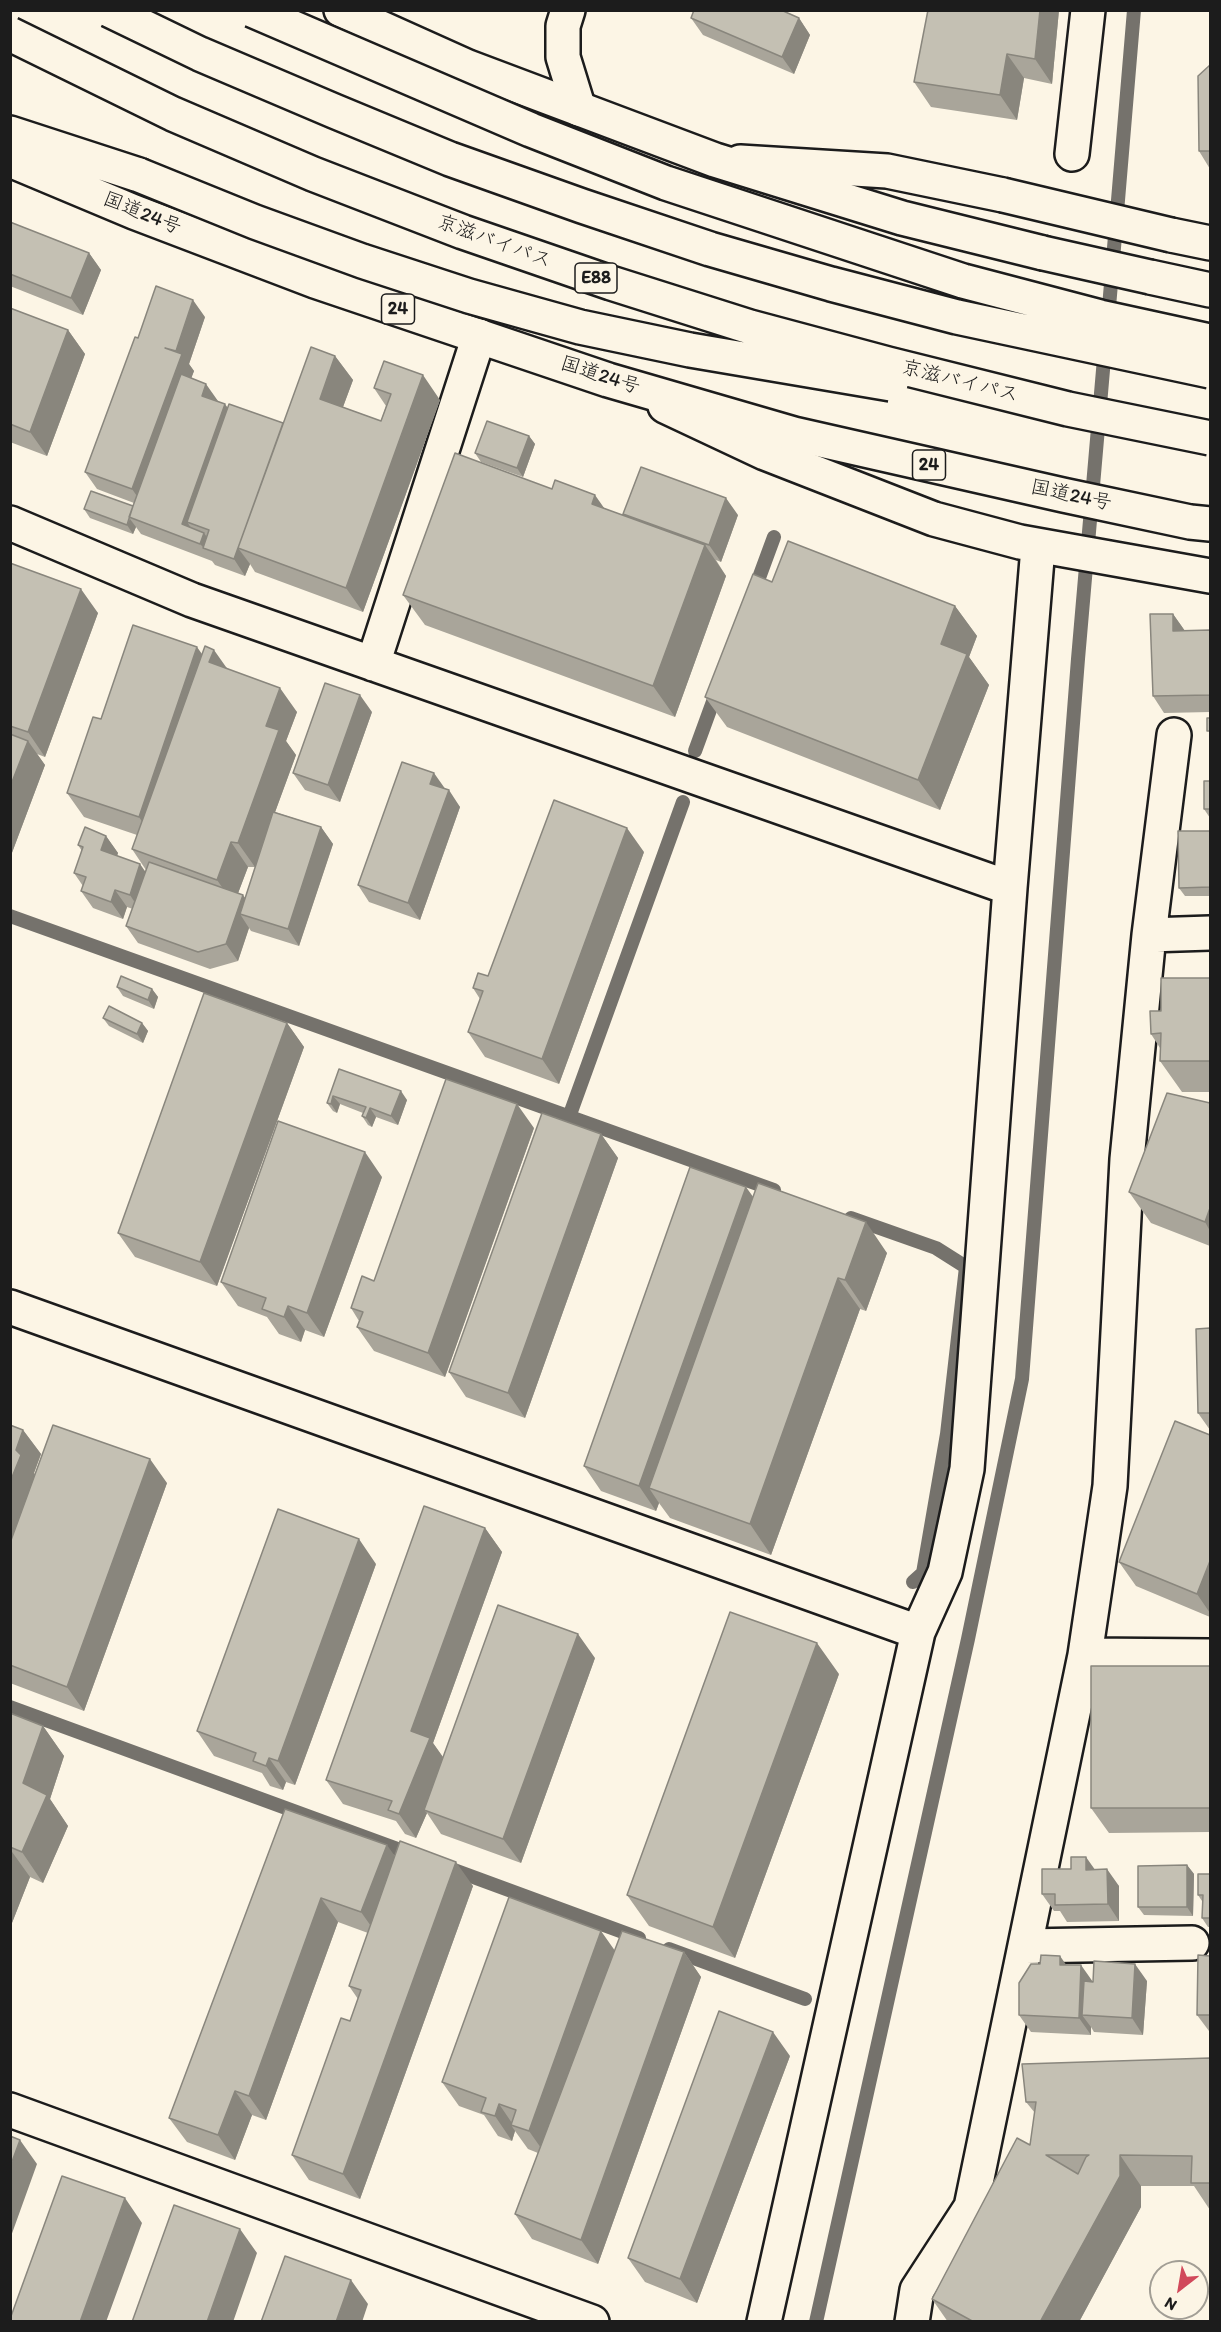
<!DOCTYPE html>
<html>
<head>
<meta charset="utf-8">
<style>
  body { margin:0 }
  #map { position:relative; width:1221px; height:2332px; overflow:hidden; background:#fcf5e5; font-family:Itim,sans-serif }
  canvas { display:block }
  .frame { position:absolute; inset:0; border:12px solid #1c1c1c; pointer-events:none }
  .north { position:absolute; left:1149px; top:2260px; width:60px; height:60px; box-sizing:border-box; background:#fcf5e5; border:2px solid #a29e95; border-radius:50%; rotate:211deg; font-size:16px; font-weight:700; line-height:24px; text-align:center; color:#1c1c1c }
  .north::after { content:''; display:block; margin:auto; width:21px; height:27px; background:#d1495b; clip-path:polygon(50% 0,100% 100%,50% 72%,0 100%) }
</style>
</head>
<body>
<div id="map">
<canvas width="1221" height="2332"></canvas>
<div class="frame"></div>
<div class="north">N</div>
</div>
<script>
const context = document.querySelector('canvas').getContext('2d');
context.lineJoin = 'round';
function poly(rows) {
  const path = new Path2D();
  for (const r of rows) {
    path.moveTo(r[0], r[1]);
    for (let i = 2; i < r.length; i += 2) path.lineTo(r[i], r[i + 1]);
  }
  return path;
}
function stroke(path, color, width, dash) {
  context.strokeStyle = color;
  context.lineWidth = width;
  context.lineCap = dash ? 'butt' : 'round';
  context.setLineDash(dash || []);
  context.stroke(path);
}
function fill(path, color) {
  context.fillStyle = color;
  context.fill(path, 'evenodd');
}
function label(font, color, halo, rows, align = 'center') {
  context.font = font + ' Itim,"Klee One",sans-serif';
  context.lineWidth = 6;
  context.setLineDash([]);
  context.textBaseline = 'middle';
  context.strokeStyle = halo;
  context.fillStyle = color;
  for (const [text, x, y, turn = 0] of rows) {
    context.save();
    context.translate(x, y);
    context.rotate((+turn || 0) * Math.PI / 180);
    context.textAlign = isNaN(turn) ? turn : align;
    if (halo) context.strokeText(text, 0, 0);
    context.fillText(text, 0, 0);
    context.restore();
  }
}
stroke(poly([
  [1108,319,1134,10],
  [753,594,774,537],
  [695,751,718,688],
  [10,916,774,1190],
  [569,1117,683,802],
  [851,1218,936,1248,966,1267,947,1434,923,1573,913,1582],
  [10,1707,414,1855],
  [446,1867,639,1938],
  [669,1949,805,1999],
  [816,2322,968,1639,1022,1379,1078,659,1105,347]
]), '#75726c', 14);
const minor = poly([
  [568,10,563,26,563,57,579,109],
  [1072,154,1088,10],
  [740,162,887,171,1003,195],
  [1171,235,1210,243],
  [665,406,765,453,934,519,1020,542,1210,576],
  [10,523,192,600,1010,888,967,1469,945,1572,918,1632,764,2322],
  [373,664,479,336],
  [1010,888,1037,559],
  [1149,935,1174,735],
  [10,1307,918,1632],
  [1085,1655,1210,1656],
  [1026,1946,1192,1943],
  [10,2110,592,2322],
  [912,2322,917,2290,971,2207,1085,1655,1110,1486,1127,1159,1149,935,1210,933]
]);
const highway = poly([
  [341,10,468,67,715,160,902,218,1043,253],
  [10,133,139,175],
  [10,160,134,212,315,281,608,380,794,434,1063,495,1190,522,1210,524],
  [1150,277,1210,290]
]);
stroke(minor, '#1c1c1c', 38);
stroke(highway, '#1c1c1c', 38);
stroke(minor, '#fcf5e5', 33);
stroke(highway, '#fcf5e5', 33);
const minorBridge = poly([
  [1003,195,1171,235]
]);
const highwayBridge = poly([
  [109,10,200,54,334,111,450,159,582,206,710,249,831,284,957,317,1210,371],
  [252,10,531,130,666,183,963,281,1100,317,1210,341],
  [10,34,173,114,313,174,463,232,611,283,750,327,888,364,1068,409,1210,438],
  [139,175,255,222,362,261,469,296,580,327,690,350,891,384],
  [1043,253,1150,277]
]);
stroke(minorBridge, '#1c1c1c', 38, []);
stroke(highwayBridge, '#1c1c1c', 38, []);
stroke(minorBridge, '#fcf5e5', 33);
stroke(highwayBridge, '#fcf5e5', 33);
fill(poly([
  [1059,10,1052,84,1024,78,1017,120,931,107,914,82],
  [691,18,799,18,810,35,794,74,703,35],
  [1210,65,1210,169,1199,151],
  [10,222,89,253,101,270,83,315,10,286],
  [10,308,68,330,85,354,47,456,10,442],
  [205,317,189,364,194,371,191,378,218,401,228,408,283,424,335,356,353,380,343,407,381,421,386,406,374,388,440,400,363,612,255,572,250,564,245,576,215,565,212,561,141,534,136,527,133,534,90,518,84,509,133,506,134,503,97,489,85,472,138,338],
  [529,436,535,444,523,477,481,462,475,453],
  [552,489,625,516,623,514,738,515,721,562,716,560,726,576,675,717,425,625,403,595],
  [10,563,98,613,45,757,37,754,45,765,10,858],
  [955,606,977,636,969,657,989,685,940,810,727,727,705,697],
  [1173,614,1185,631,1210,630,1210,712,1164,713,1153,696],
  [202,654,227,668,297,712,286,741,296,755,275,812,321,827,333,844,299,946,251,931,249,928,238,961,210,969,138,943,126,926,133,909,127,907,123,919,93,908,81,891,83,886,74,873,82,851,78,845,106,836,118,853,117,856,145,872,146,870,132,849,137,835,84,817,67,793],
  [248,867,255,867,245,898,238,893],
  [372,712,340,802,305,790,293,773],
  [1210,781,1210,818,1204,809],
  [444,788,460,807,420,920,369,902,358,885],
  [1210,831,1210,896,1185,896,1179,888],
  [644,852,559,1084,485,1057,468,1032,480,999,473,988,488,976],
  [1210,978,1210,1092,1182,1092,1160,1061,1160,1048,1151,1034,1161,1011],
  [117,987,152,989,158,997,154,1009,123,996],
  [103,1018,142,1023,148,1031,143,1043,109,1026],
  [287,1023,304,1047,217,1286,135,1257,118,1233],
  [339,1069,407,1100,398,1125,376,1117,372,1127,368,1125,362,1116,363,1113,340,1104,337,1113,333,1111,327,1103],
  [1210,1103,1210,1246,1151,1223,1129,1192],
  [534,1128,445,1377,374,1351,357,1327,359,1321,351,1308,374,1281],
  [601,1134,618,1158,525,1418,466,1397,449,1372],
  [382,1177,324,1337,305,1330,301,1342,279,1334,267,1317,238,1306,221,1282],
  [753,1197,887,1253,866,1311,860,1309,771,1555,670,1518,659,1503,656,1511,601,1491,584,1466],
  [1210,1328,1210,1430,1198,1413],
  [10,1425,23,1430,41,1454,34,1473,35,1475,167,1483,84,1711,10,1683],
  [1210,1435,1210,1617,1136,1586,1119,1562],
  [485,1528,502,1552,433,1743,443,1757,595,1658,521,1863,441,1834,427,1813,416,1838,405,1834,396,1821,343,1804,326,1780],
  [376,1564,295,1785,286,1782,283,1790,270,1786,262,1773,214,1756,197,1731],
  [1210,1666,1210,1832,1109,1833,1091,1808],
  [839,1674,735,1958,649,1926,627,1895],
  [10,1713,43,1726,64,1756,50,1799,68,1826,43,1883,30,1877,10,1928],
  [285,1809,395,1856,473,1886,360,2199,309,2180,292,2155,350,2021,358,1999,349,1986,368,1933,338,1922,266,2120,252,2115,235,2160,187,2142,169,2118],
  [1187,1865,1194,1874,1193,1916,1144,1915,1138,1907],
  [1094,1869,1119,1886,1119,1921,1067,1922,1060,1911,1054,1911,1042,1894],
  [1210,1874,1210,1927,1208,1927,1202,1918,1202,1901,1198,1895],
  [615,1951,684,1952,701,1977,598,2264,532,2239,515,2214,538,2153,528,2149,515,2131,512,2141,498,2136,484,2115,459,2106,442,2082],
  [1210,1956,1210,2032,1209,2031,1197,2015],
  [1067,1965,1092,1982,1147,1981,1143,2035,1094,2032,1091,2027,1091,2035,1031,2032,1019,2015],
  [790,2056,697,2303,645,2282,628,2258],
  [1210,2058,1210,2210,1194,2186,1141,2186,1141,2207,1079,2322,948,2322,932,2299,1030,2145,1035,2113,1026,2102]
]), '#a9a59a');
fill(poly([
  [1040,10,1059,10,1052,84,1035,59],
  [799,18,810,35,794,74,782,57],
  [1007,54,1024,78,1017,120,1000,95],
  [89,253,101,270,83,315,71,298],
  [193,300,205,317,189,364,194,371,144,506,132,489,181,357,176,351],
  [68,330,85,354,47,456,30,432],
  [335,356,353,380,337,423,320,399],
  [423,375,440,400,363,612,346,588],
  [206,384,218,401,202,396],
  [225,404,237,421,187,522,196,535,182,524],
  [283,423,238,548,250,564,245,576,234,559],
  [529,436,535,444,523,477,517,468],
  [595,495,616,525,592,504],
  [726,498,738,515,721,562,709,545],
  [130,519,136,527,133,534,127,525],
  [204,533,216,550,204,548,200,544],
  [705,545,726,576,675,717,653,686],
  [81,589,98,613,45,757,28,732],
  [955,606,977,636,969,657,989,685,940,810,918,780,941,644],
  [1173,614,1185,631,1173,631],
  [197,647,214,671,156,842,139,817],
  [214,650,231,674,209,662],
  [280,688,297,712,286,741,296,755,255,867,238,843,266,726],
  [360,695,372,712,340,802,328,785],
  [28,741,45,765,10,858,10,787],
  [434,773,446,790,430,784],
  [449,790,460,807,420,920,408,903],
  [321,827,333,844,299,946,288,929],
  [627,828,644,852,559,1084,542,1059],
  [106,836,118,853,113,867,101,850],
  [231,842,248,867,234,904,217,880],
  [140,864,152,881,141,912,130,895],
  [115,890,127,907,123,919,111,902],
  [243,895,255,912,240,914,249,928,238,961,226,944],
  [152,989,158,997,154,1009,148,1000],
  [142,1023,148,1031,143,1043,137,1034],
  [287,1023,304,1047,217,1286,200,1262],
  [401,1091,407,1100,398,1125,391,1116],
  [333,1096,340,1104,337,1113,331,1104],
  [517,1104,534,1128,445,1377,428,1353],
  [370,1108,376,1117,372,1127,366,1118],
  [601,1134,618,1158,525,1418,508,1393],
  [365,1152,382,1177,324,1337,307,1313],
  [746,1187,764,1212,649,1488,659,1503,656,1511,639,1486],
  [1210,1208,1210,1231,1205,1222],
  [866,1222,887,1253,866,1311,845,1280],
  [838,1278,860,1309,771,1555,750,1524],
  [288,1306,305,1330,301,1342,284,1317],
  [23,1430,41,1454,34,1473,38,1479,10,1551,10,1482,16,1450],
  [150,1459,167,1483,84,1711,67,1687],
  [485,1528,502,1552,433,1743,447,1763,424,1810,427,1813,416,1838,399,1814,411,1731],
  [359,1539,376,1564,295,1785,278,1761],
  [1210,1561,1210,1613,1197,1594],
  [578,1634,595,1658,521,1863,503,1839],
  [817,1643,839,1674,735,1958,713,1927],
  [43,1726,64,1756,50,1799,68,1826,43,1883,22,1852,23,1783],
  [269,1758,286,1782,283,1790,266,1766],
  [387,1845,404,1869,378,1936,361,1912],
  [10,1849,30,1877,10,1928],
  [1086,1857,1098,1874,1086,1870],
  [456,1862,473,1886,360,2199,343,2174],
  [1187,1865,1194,1874,1193,1916,1187,1907],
  [1107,1869,1119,1886,1119,1921,1108,1904],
  [321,1898,338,1922,266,2120,249,2096],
  [601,1931,618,1955,546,2155,529,2131],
  [684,1952,701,1977,598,2264,581,2240],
  [1060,1956,1072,1973,1060,1965],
  [1135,1964,1147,1981,1143,2035,1132,2018],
  [1081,1965,1093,1982,1082,2015,1091,2027,1091,2035,1079,2018],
  [773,2032,790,2056,697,2303,680,2279],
  [235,2091,252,2115,235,2160,218,2135],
  [499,2104,514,2126,511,2125,515,2131,512,2141,495,2116],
  [20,2140,37,2164,10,2239,10,2167],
  [1120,2155,1141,2186,1141,2207,1079,2322,1040,2322],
  [125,2198,142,2223,106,2322,80,2322],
  [240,2229,257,2253,233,2322,207,2322],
  [351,2280,368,2304,362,2322,336,2322]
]), '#89867d');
const building = poly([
  [694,10,781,10,799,18,782,57,691,18,694,10],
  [928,10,1040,10,1035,59,1007,54,1000,95,914,82,928,10],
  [1210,65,1210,151,1199,151,1198,76,1210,65],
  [10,222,89,253,71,298,10,274,10,222],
  [156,286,193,300,176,351,165,348,182,354,132,489,85,472,135,337,138,338,156,286],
  [10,308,68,330,30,432,10,424,10,308],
  [311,347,335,356,320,399,381,421,391,394,374,388,384,361,423,375,346,588,238,548,311,347],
  [181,374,206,384,202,396,225,404,182,524,204,533,200,544,129,517,181,374],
  [229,404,283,423,234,559,203,548,209,530,187,522,229,404],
  [487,421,529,436,517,468,475,453,487,421],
  [455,453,552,489,555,480,595,495,592,504,705,545,653,686,403,595,455,453],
  [641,467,726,498,709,545,623,514,641,467],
  [91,491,133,506,127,525,84,509,91,491],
  [788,541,955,606,941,644,967,654,918,780,705,697,753,574,772,582,788,541],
  [10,563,81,589,28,732,10,726,10,563],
  [1150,614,1173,614,1173,631,1210,630,1210,695,1153,696,1150,614],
  [133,625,197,647,139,817,67,793,93,717,101,719,133,625],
  [205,646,214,650,209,662,280,688,266,726,279,730,238,843,231,842,217,880,132,849,205,646],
  [325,683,360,695,328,785,293,773,325,683],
  [1207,718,1210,718,1210,731,1207,731,1207,718],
  [10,734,28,741,10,787,10,734],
  [402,762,434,773,430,784,449,790,408,903,358,885,402,762],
  [1204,781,1210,781,1210,809,1204,809,1204,781],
  [554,800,627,828,542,1059,468,1032,483,991,473,988,478,973,488,976,554,800],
  [273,812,321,827,288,929,240,914,273,812],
  [85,827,106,836,101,850,140,864,130,895,115,890,111,902,81,891,86,877,74,873,83,847,78,845,85,827],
  [1178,831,1210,831,1210,887,1179,888,1178,831],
  [149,862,243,895,226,944,198,952,126,926,149,862],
  [121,976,152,989,148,1000,117,987,121,976],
  [1161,978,1210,978,1210,1061,1160,1061,1161,1033,1151,1034,1150,1011,1161,1011,1161,978],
  [204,993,287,1023,200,1262,118,1233,204,993],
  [109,1006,142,1023,137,1034,103,1018,109,1006],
  [339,1069,401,1091,391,1116,370,1108,366,1118,362,1116,366,1107,333,1096,331,1104,327,1103,339,1069],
  [446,1079,517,1104,428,1353,357,1327,363,1312,351,1308,362,1276,374,1281,446,1079],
  [1167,1093,1210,1103,1210,1208,1205,1222,1129,1192,1167,1093],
  [542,1113,601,1134,508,1393,449,1372,542,1113],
  [278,1121,365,1152,307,1313,288,1306,284,1317,262,1309,266,1298,221,1282,278,1121],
  [690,1167,746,1187,639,1486,584,1466,690,1167],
  [758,1183,866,1222,845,1280,838,1278,750,1524,649,1488,758,1183],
  [1210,1328,1210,1413,1198,1413,1196,1329,1210,1328],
  [1175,1421,1210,1435,1210,1561,1197,1594,1119,1562,1175,1421],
  [10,1425,23,1430,16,1450,21,1455,10,1482,10,1425],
  [53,1425,150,1459,67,1687,10,1665,10,1543,53,1425],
  [424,1506,485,1528,411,1731,430,1738,399,1814,388,1810,392,1801,326,1780,424,1506],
  [278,1509,359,1539,278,1761,269,1758,266,1766,253,1761,256,1753,197,1731,278,1509],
  [498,1605,578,1634,503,1839,424,1810,498,1605],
  [730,1612,817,1643,713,1927,627,1895,730,1612],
  [1091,1666,1210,1666,1210,1808,1091,1808,1091,1666],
  [10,1713,43,1726,23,1783,47,1795,22,1852,10,1847,10,1713],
  [285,1809,387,1845,361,1912,321,1898,249,2096,235,2091,218,2135,169,2118,285,1809],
  [400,1841,456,1862,343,2174,292,2155,341,2018,350,2021,361,1990,349,1986,400,1841],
  [1071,1857,1086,1857,1086,1870,1107,1869,1108,1904,1055,1905,1055,1894,1042,1894,1042,1869,1071,1869,1071,1857],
  [1187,1865,1187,1907,1138,1907,1138,1866,1187,1865],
  [1198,1874,1210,1874,1210,1918,1202,1918,1203,1895,1198,1895,1198,1874],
  [509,1897,601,1931,529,2131,511,2125,516,2110,499,2104,495,2116,481,2112,486,2098,442,2082,509,1897],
  [622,1931,684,1952,581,2240,515,2214,622,1931],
  [1041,1955,1060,1956,1060,1965,1081,1965,1079,2018,1019,2015,1019,1983,1031,1964,1040,1964,1041,1955],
  [1198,1955,1210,1956,1210,2015,1197,2015,1198,1955],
  [1094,1961,1135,1964,1132,2018,1082,2015,1084,1981,1093,1982,1094,1961],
  [719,2011,773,2032,680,2279,628,2258,719,2011],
  [1210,2058,1210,2183,1191,2183,1192,2156,1120,2155,1120,2176,1040,2322,974,2322,932,2299,1017,2138,1030,2145,1036,2102,1026,2102,1022,2064,1210,2058],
  [1046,2155,1089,2155,1086,2157,1078,2174,1046,2155],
  [10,2136,20,2140,10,2167,10,2136],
  [62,2176,125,2198,80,2322,10,2322,10,2319,62,2176],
  [174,2205,240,2229,207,2322,132,2322,174,2205],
  [285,2256,351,2280,336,2322,261,2322,285,2256]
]);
fill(building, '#c4c0b3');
stroke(building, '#89867d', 1.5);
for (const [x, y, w] of [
  [596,278,42],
  [398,309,33],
  [929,465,33]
]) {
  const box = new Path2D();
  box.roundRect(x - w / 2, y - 15, w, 30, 4.5);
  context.fillStyle = '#fcf5e5';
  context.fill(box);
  stroke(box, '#1c1c1c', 1.5);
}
label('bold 18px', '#1c1c1c', null, [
  ["E88",596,278],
  ["24",398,309],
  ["24",929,465]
]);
label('20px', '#1c1c1c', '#fcf5e5', [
  ["国道24号",142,214,22],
  ["京滋バイパス",494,242,20],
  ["国道24号",600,376,18],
  ["京滋バイパス",960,382,14],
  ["国道24号",1071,496,12]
]);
</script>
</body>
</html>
